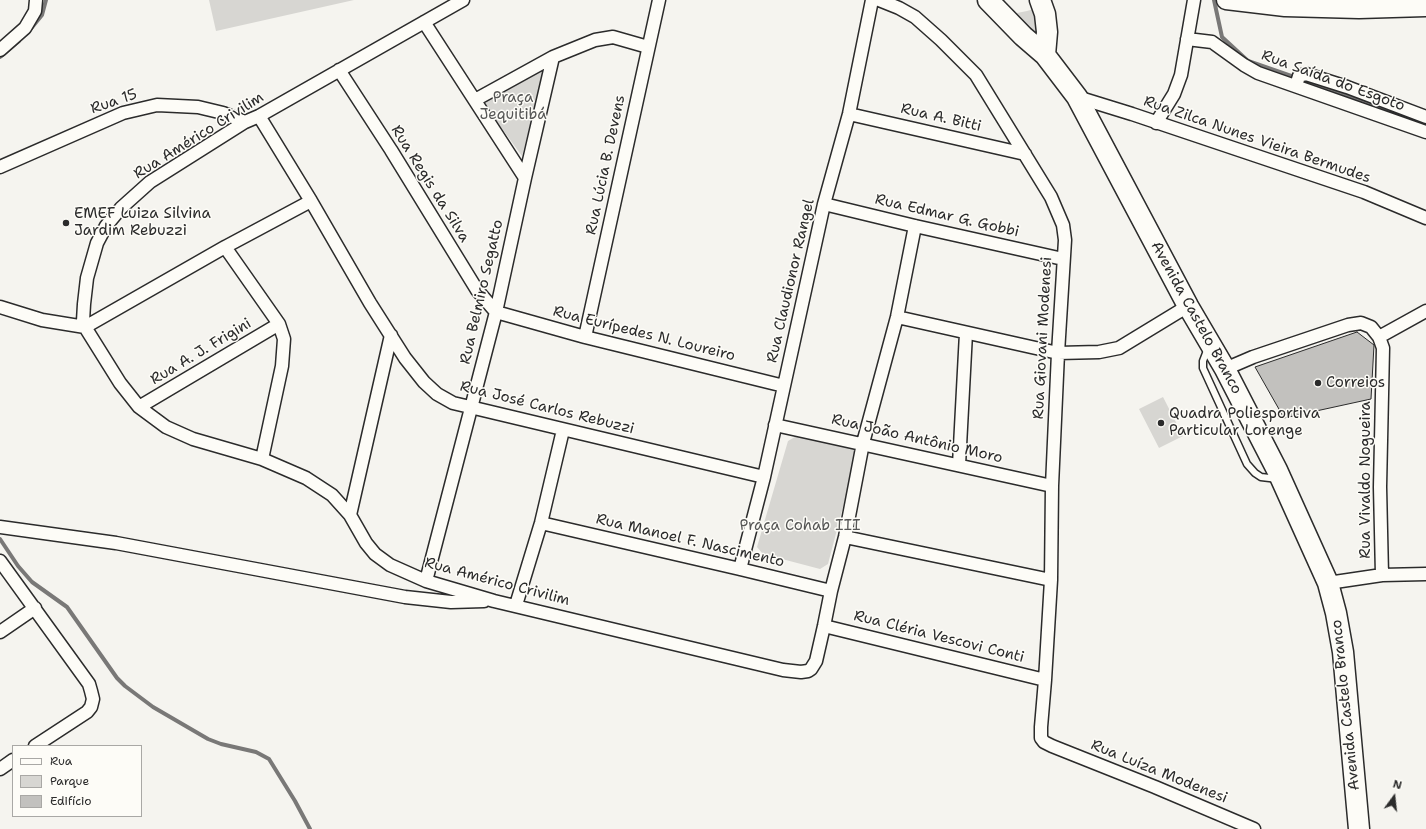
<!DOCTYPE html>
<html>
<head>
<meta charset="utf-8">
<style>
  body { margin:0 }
  #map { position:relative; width:1426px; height:829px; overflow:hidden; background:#f5f4ef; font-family:"Shantell Sans",sans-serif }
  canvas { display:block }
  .legend { position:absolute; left:12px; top:745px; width:130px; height:72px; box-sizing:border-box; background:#fdfcf7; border:1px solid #a9a8a5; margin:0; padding:5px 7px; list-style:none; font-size:12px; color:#2b2b2b }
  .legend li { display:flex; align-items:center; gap:8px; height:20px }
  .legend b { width:20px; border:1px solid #a9a8a5 }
  .north { position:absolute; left:1374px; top:777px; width:40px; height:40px; -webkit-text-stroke:3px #fdfcf7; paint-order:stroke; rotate:15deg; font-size:11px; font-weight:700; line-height:16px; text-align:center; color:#2b2b2b }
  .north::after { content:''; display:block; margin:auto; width:14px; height:18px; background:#2b2b2b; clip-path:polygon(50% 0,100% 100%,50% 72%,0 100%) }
</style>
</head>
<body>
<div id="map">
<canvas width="1426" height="829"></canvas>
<ul class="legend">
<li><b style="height:5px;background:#fdfcf7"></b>Rua</li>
<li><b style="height:11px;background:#d7d6d2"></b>Parque</li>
<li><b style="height:11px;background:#c2c1be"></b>Edifício</li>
</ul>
<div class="north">N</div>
</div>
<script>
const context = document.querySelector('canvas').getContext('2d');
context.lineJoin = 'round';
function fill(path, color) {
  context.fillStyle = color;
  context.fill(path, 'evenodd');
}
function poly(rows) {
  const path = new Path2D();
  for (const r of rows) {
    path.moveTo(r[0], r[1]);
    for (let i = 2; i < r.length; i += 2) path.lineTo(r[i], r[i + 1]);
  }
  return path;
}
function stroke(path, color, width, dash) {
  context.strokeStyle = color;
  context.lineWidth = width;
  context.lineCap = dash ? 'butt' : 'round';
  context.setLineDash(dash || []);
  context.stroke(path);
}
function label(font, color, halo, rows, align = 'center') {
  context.font = font + ' "Shantell Sans",sans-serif';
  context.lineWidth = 3;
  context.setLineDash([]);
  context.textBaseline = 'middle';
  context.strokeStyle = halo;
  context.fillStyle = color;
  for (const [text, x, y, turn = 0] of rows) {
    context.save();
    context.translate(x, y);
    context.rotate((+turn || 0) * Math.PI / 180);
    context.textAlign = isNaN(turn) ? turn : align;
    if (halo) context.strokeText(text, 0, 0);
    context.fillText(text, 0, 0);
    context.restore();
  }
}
fill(poly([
  [209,0,354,0,216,31],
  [1037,8,1039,40,1012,14,1027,11],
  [545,68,522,156,481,100],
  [1163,397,1183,436,1159,448,1139,409],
  [800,434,854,446,855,461,828,564,820,569,763,554,757,547,788,441]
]), '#d7d6d2');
stroke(poly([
  [1214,0,1222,37,1248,61,1343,94,1395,115],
  [29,31,42,15,46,0],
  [0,57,19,41],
  [0,539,18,566,32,582,67,607,117,678,125,686,153,707,208,739,221,744,256,752,269,759,295,801,310,829]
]), '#797877', 4);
const building = poly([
  [1357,332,1374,345,1371,399,1284,418,1255,367,1357,332]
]);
fill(building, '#c2c1be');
stroke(building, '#2b2b2b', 1);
const lane = poly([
  [1208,348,1203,361,1203,368,1247,464,1255,473,1261,477,1278,479]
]);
const street = poly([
  [463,0,259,116,245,122,150,182,121,208,106,226,97,243,87,278,84,304,83,321,85,327,120,383,139,407,166,427,193,439,262,459,306,478,332,495,350,515,366,543,375,554,390,565,426,581,494,601,783,670,801,672,808,671,811,669,816,661,824,626,831,591,845,537,863,443,897,317,915,226],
  [879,0,899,8,915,17,941,40,976,75,1051,197,1063,225,1065,240,1058,353,1052,486,1051,580,1045,680,1041,727,1041,738,1044,742,1052,746,1155,787,1254,829],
  [424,22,525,178],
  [1187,39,1212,42,1244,65,1258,73,1426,132],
  [0,50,25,28,35,11,36,0],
  [339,70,391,150,477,290,496,312,585,337,784,386],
  [1296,86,1299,76,1306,74,1347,87,1426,117],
  [1077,97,1132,114,1364,192,1426,218],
  [475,100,553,57,595,40,613,37,648,47],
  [849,114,1025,154],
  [259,116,311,201,370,303,405,358,424,382,437,394,453,403,470,407,764,477],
  [1156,123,1174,94,1181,75,1194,0],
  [0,167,123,113,157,105,198,107,223,113,245,122],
  [824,204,915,226,1063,259],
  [225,247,279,324,284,339,282,366,262,459],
  [0,307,42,320,85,327,225,247,311,201],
  [897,317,1058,353,1099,352,1119,348,1188,306],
  [585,337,659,0],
  [1379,337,1426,311],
  [1225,369,1253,357,1348,325,1361,323,1371,327,1379,337,1383,348,1380,487,1382,575],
  [139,407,279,324],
  [775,425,1052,486],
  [959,465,966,333],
  [350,515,391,335],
  [541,523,740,569,831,591],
  [0,527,116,543,405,597,451,602,484,601],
  [845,537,1051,580],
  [0,561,89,684,91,691,93,699,91,707,87,712,35,746],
  [740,569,764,477,824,204,849,114,872,0],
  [426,581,496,312,525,178,553,57],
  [1328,583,1382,575,1426,574],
  [516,605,541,523,563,430],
  [824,626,1045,680],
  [0,632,35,608],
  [0,769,13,760]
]);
const secondary = poly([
  [1226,0,1285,7,1359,9,1426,7]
]);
const primary = poly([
  [988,0,1023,36,1045,55,1077,97,1188,306,1225,369,1277,470,1328,583,1336,613,1343,652,1359,829],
  [1040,0,1045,14,1047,32,1045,55]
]);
stroke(lane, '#2b2b2b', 9);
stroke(street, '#2b2b2b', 15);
stroke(secondary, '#2b2b2b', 21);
stroke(primary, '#2b2b2b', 23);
stroke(lane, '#fdfcf7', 6);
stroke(street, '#fdfcf7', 12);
stroke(secondary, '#fdfcf7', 18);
stroke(primary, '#fdfcf7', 20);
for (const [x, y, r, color] of [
  [66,223,4,"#2b2b2b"],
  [1318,383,4,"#2b2b2b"],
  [1161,423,4,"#2b2b2b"]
]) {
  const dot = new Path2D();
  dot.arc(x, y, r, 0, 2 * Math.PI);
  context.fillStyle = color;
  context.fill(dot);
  stroke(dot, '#fdfcf7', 1.5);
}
label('15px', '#2b2b2b', '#fdfcf7', [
  ["Rua Saída do Esgoto",1333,81,20],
  ["Rua 15",114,102,-19],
  ["Rua A. Bitti",941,118,13],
  ["Rua Américo Crivilim",199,136,-32],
  ["Rua Zilca Nunes Vieira Bermudes",1257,140,19],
  ["Rua Lúcia B. Devens",606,165,-78],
  ["Rua Regis da Silva",430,184,58],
  ["Rua Edmar G. Gobbi",947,216,13],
  ["Rua Claudionor Rangel",791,281,-77],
  ["Rua Belmiro Segatto",482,292,-77],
  ["Avenida Castelo Branco",1196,318,61],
  ["Rua Eurípedes N. Loureiro",644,334,14],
  ["Rua Giovani Modenesi",1043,338,-87],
  ["Rua A. J. Frigini",201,352,-31],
  ["Rua José Carlos Rebuzzi",547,408,14],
  ["Rua João Antônio Moro",917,439,13],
  ["Rua Vivaldo Nogueira",1366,480,-90],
  ["Rua Manoel F. Nascimento",690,541,13],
  ["Rua Américo Crivilim",497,582,15],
  ["Rua Cléria Vescovi Conti",939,637,14],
  ["Avenida Castelo Branco",1346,705,-96],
  ["Rua Luíza Modenesi",1159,772,22]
]);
label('15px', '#565655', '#fdfcf7', [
  ["Praça",513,98],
  ["Jequitibá",513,115],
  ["Praça Cohab III",800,526]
]);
label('15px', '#2b2b2b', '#fdfcf7', [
  ["EMEF Luiza Silvina",74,214],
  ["Jardim Rebuzzi",74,231],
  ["Correios",1326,383],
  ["Quadra Poliesportiva",1169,414],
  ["Particular Lorenge",1169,431]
], 'left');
</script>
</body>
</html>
